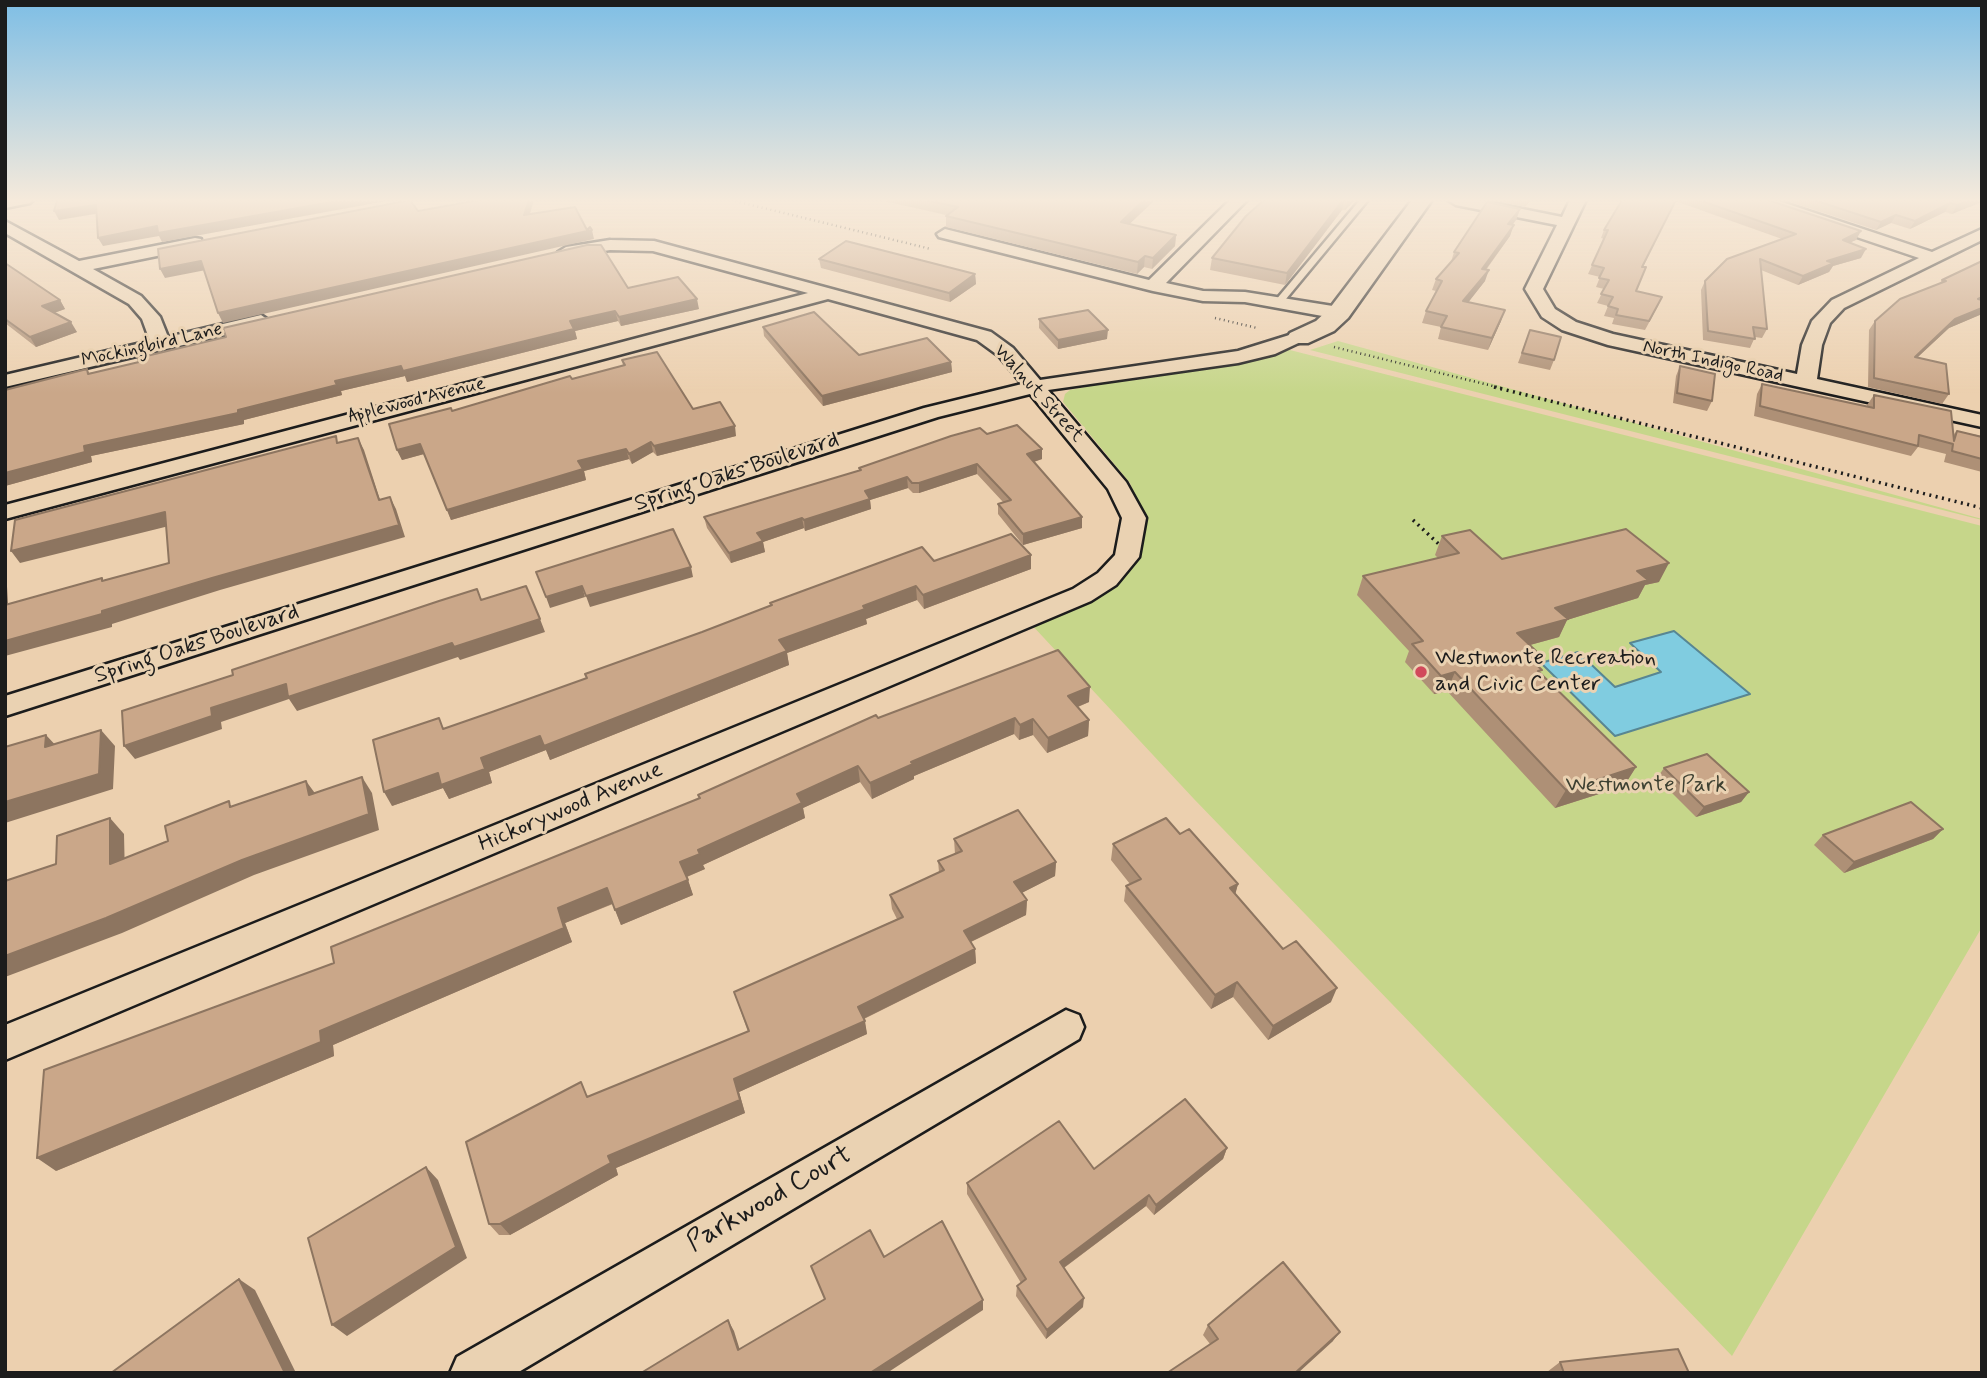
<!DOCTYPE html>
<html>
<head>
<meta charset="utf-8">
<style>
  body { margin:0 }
  #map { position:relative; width:1987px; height:1378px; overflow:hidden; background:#ecd0af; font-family:Mynerve,sans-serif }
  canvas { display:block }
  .frame { position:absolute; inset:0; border:7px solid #1c1c1c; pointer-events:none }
</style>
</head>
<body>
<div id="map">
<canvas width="1987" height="1378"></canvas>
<div class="frame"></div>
</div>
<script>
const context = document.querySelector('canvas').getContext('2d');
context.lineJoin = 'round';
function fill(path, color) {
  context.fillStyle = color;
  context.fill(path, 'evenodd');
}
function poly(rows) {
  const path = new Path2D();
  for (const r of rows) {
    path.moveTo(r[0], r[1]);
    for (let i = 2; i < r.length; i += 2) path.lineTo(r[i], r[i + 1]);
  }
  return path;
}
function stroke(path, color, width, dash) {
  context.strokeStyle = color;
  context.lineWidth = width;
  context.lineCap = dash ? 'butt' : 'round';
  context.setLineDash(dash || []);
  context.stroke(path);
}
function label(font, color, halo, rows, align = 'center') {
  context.font = font + ' Mynerve,sans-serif';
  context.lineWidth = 6;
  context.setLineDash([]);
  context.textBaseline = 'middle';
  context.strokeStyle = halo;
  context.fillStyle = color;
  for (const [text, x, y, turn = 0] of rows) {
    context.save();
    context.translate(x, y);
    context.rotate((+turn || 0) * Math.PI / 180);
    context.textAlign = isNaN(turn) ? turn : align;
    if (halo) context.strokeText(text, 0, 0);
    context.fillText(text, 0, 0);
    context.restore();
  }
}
fill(poly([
  [1338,341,1982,519,1982,520,1310,350],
  [1282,348,1982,526,1982,927,1732,1356,1194,799,1030,623,1083,599,1145,518,1130,483,1063,402,1065,394,1070,390]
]), '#c6d68a');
const water = poly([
  [1674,631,1750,694,1615,736,1541,663,1578,652,1615,687,1661,672,1630,643,1674,631]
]);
fill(water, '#80cce0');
stroke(water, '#588692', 2);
const service = poly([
  [1360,200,1368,200,1281,305,1275,305,1275,301,1360,200]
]);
const minor = poly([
  [5,200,33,200,30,203,5,208,5,200],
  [1230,200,1247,200,1166,283,1203,291,1245,292,1339,307,1345,309,1348,313,1345,317,1339,319,1245,302,1203,301,1153,291,939,237,937,234,945,229,1149,280,1230,200],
  [1448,200,1478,200,1562,217,1570,200,1586,200,1543,289,1555,309,1576,322,1613,334,1797,374,1802,345,1812,321,1832,300,1919,258,1756,203,1753,200,1776,200,1932,252,1982,229,1982,240,1844,308,1830,323,1822,345,1817,379,1982,415,1982,427,1608,345,1562,330,1542,317,1525,289,1557,225,1456,205,1448,200],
  [5,221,79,261,195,238,201,239,201,247,93,269,141,296,160,317,168,337,261,315,270,321,268,325,5,387,5,375,150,341,142,319,129,304,5,233,5,221],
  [610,240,654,241,991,332,1013,348,1040,380,1238,351,1299,332,1309,338,1275,354,1238,363,1048,390,1126,482,1146,518,1139,557,1116,585,1091,601,5,1060,5,1025,1073,589,1098,573,1115,555,1122,518,1108,489,1030,394,938,417,5,716,5,696,924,408,1022,384,999,356,977,340,828,299,5,519,5,505,808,293,653,251,610,250,566,257,558,252,566,247,610,240],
  [1066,1010,1079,1015,1084,1027,1079,1039,517,1373,450,1373,457,1357,1066,1010]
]);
const tertiary = poly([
  [1412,200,1432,200,1348,318,1334,331,1308,343,1290,343,1287,338,1290,333,1316,321,1330,308,1412,200]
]);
stroke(service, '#1c1c1c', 5);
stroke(minor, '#1c1c1c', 5);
stroke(tertiary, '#1c1c1c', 5);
stroke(poly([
  [731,200,931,249],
  [1215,318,1257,328],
  [1334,347,1501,388]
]), '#1c1c1c', 2.5, [1, 3.5]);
stroke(poly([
  [1494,387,1982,508],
  [1413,520,1443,548]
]), '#1c1c1c', 3.5, [2, 4.5]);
fill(service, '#ead2b2');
fill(minor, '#ead2b2');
fill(tertiary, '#ead2b2');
fill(poly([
  [879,200,1155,200,1129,224,1176,235,1175,246,1152,269,1144,267,1137,274,946,227,946,215],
  [1264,200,1355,200,1345,210,1342,210,1285,285,1210,270,1212,258],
  [1493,200,1531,200,1525,207],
  [1622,200,1768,200,1856,240,1850,242,1861,258,1833,266,1829,272,1798,285,1761,270,1767,329,1762,338,1755,337,1750,348,1703,340,1701,290,1705,281,1782,239,1675,201,1643,267,1636,291,1662,297,1658,306,1645,330,1612,324,1614,318,1604,316,1608,306,1597,303,1604,289,1596,287,1600,277,1588,274,1604,239,1601,238,1604,230],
  [1784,200,1982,200,1952,214,1945,212,1910,229,1891,223,1876,230],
  [1520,209,1516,220,1512,225,1510,236,1486,270,1485,281,1468,302,1501,321,1488,350,1438,339,1441,327,1422,323,1426,311,1436,291,1432,290,1436,279,1451,262,1454,252],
  [819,259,975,274,976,284,950,302,821,268],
  [1982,261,1982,314,1949,328,1918,357,1949,394,1942,404,1868,387,1869,330,1875,321,1940,283,1942,280],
  [5,263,60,300,65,309,54,313,77,332,36,347,5,323],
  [628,288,699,309,621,326,618,321,575,331,577,339,407,382,405,376,341,391,342,395,244,420,244,424,91,456,92,462,5,486,5,390,87,369,89,373],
  [1039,319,1107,339,1058,349,1039,328],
  [763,327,859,355,951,362,952,372,823,406,764,336],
  [1530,330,1554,360,1550,370,1518,363],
  [622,360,693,409,736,436,657,456,653,452,632,464,629,459,584,471,586,480,451,520,424,454,402,460,397,450,452,411,623,366],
  [1680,366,1712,401,1707,411,1673,403,1676,376],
  [1762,384,1867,407,1867,405,1874,395,1953,435,1957,431,1982,436,1982,472,1944,462,1946,454,1918,447,1911,456,1754,416,1757,394],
  [987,434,1042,459,1034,462,1082,528,1023,545,998,514,998,504,1003,502,977,474,919,493,913,493,908,488,870,500,871,509,805,531,804,528,763,542,765,552,731,563,707,528,704,517,859,471,859,468],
  [1442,536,1502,559,1659,582,1645,585,1638,598,1567,620,1559,637,1530,645,1531,660,1540,674,1636,767,1624,786,1555,808,1447,691,1434,694,1405,662,1409,651,1357,595,1363,576,1438,558,1435,555],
  [934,561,1031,569,924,609,917,600,866,619,867,624,787,653,789,665,550,760,546,750,489,772,492,783,449,799,443,788,392,806,445,729,587,678,771,606,770,603],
  [1089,702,1078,707,1089,720,1088,736,1047,753,1033,735,1019,740,1014,734,914,776,914,779,872,799,860,782,803,808,805,818,703,865,705,869,687,877,693,895,621,925,613,904,565,923,572,942,333,1045,334,1056,56,1171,334,963,699,799,698,795,878,718],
  [1664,768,1749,792,1741,802,1696,817,1657,778],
  [1943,829,1933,839,1844,873,1814,845,1823,835],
  [1180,834,1238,884,1235,894,1331,1002,1268,1040,1233,997,1211,1009,1124,901,1126,886,1130,884,1111,860,1113,844],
  [954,839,1056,862,1055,876,1021,893,1027,900,1026,915,971,942,975,949,976,963,864,1019,867,1034,739,1092,745,1113,616,1168,618,1175,510,1235,499,1235,489,1224,589,1096,748,1032,734,992,897,919,892,909,890,895,939,872,938,861,955,854],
  [1227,1148,1223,1159,1154,1215,1146,1206,1064,1268,1083,1307,1046,1339,1016,1296,1017,1286,1021,1283,967,1194,967,1183,1094,1169],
  [1208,1325,1340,1332,1332,1342,1210,1344,1203,1335],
  [1560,1362,1689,1373,1547,1373,1547,1372]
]), '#ae9076');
fill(poly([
  [343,200,392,200,162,242,159,236,103,246,98,238,157,226],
  [529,200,534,200,527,224,524,215],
  [1144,200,1155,200,1120,233,1121,222],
  [1344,200,1342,210,1285,285,1287,273],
  [1348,200,1355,200,1345,210],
  [1971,200,1982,200,1982,202,1952,214,1957,205],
  [1950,203,1945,212,1910,229,1915,221],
  [96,205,101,213,59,220,54,211],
  [1520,209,1516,220,1505,235,1508,224],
  [1896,215,1891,223,1876,230,1881,222],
  [1514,225,1510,236,1478,280,1482,269],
  [592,230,594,239,223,323,218,313],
  [1861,231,1856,240,1838,248,1843,240],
  [1176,235,1175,246,1152,269,1153,258],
  [1866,249,1861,258,1833,266,1829,272,1798,285,1803,276,1827,261],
  [1145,256,1144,267,1137,274,1138,262],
  [201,261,206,270,165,278,160,269],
  [1489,270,1485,281,1460,313,1463,301],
  [975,274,976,284,950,302,949,293],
  [697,299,699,309,621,326,619,317],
  [60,300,65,309,48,315,42,306],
  [1982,308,1982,314,1949,328,1908,366,1915,357,1955,319],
  [1505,310,1501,321,1488,350,1492,338],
  [615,311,618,321,575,331,577,339,407,382,405,376,341,391,342,395,244,420,244,424,91,456,92,462,5,486,5,473,84,446,238,410,335,381,570,321],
  [71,322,77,332,36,347,30,337],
  [1108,330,1107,339,1058,349,1058,340],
  [951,362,952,372,823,406,822,396],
  [735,426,736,436,657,456,654,446],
  [358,438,364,450,384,512,379,500],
  [651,442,653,452,632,464,629,454],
  [420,444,424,454,402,460,397,450],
  [626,449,629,459,584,471,586,480,451,520,447,510,578,461],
  [1042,449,1042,459,1027,464,1027,454],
  [977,464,977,474,919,493,919,483],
  [907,477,908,488,870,500,871,509,805,531,804,520,865,491],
  [390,497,396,509,405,537,220,590,112,624,112,627,5,656,5,641,102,611],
  [165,512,173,525,20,563,11,551],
  [1082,517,1082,528,1023,545,1023,534],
  [802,518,804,528,763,542,765,552,731,563,729,553,757,533],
  [5,554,9,619,5,614],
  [1031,555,1031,569,924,609,923,595],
  [1669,563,1659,582,1645,585,1638,598,1567,620,1559,637,1508,651,1517,633,1555,608,1637,571],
  [691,567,693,577,590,607,586,596],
  [582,586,585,597,550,608,546,597],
  [916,586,917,600,866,619,867,624,787,653,789,665,550,760,546,750,489,772,492,783,449,799,443,788,392,806,384,792,481,758,779,640,863,606],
  [540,619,545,632,460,660,458,657,297,711,289,699,221,722,222,729,135,759,124,746,211,708,286,684,452,643],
  [1536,651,1527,669,1525,654],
  [1455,672,1447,691,1434,694,1441,676],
  [1090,687,1089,702,1067,711,1068,696],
  [1015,718,1014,734,914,776,914,779,872,799,870,783,911,762],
  [1033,719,1033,735,1019,740,1020,725],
  [1089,720,1088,736,1047,753,1048,738],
  [101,730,115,746,113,789,5,823,5,802],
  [46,735,60,750,45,747],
  [858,766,860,782,803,808,805,818,703,865,705,869,686,877,680,862,698,850,797,794],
  [1636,767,1624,786,1555,808,1566,790],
  [362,777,372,793,379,830,254,875,122,933,5,977,5,956],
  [306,781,317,796,309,795],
  [1749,792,1741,802,1696,817,1704,807],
  [110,818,124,834,125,879,110,864],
  [1943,829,1933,839,1844,873,1854,862],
  [1056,862,1055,876,1014,897,1014,882],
  [688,880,693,895,621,925,615,910],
  [1238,884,1234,899,1230,888],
  [607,888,614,903,565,923,572,942,333,1045,334,1056,56,1171,37,1158,320,1031,558,908],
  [1027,900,1026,915,964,945,964,931],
  [975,949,976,963,861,1020,858,1007],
  [1237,982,1233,997,1211,1009,1215,995],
  [1337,988,1331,1002,1268,1040,1273,1026],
  [865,1021,867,1034,739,1092,745,1113,616,1168,618,1175,510,1235,500,1224,608,1156,734,1079],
  [1227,1148,1223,1159,1154,1215,1156,1205],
  [426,1167,438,1180,467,1258,347,1336,332,1325],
  [1149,1195,1146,1206,1058,1272,1060,1262],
  [239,1279,255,1290,296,1373,282,1373],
  [1084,1298,1083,1307,1046,1339,1047,1330],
  [983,1300,983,1310,887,1373,870,1373],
  [728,1320,734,1331,743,1360,738,1350],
  [1340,1332,1332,1342,1298,1373,1295,1373]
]), '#8d7560');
const building = poly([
  [57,200,343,200,158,233,157,226,98,238,96,205,54,211,57,200],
  [410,200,418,211,479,200,529,200,524,215,575,207,587,230,590,227,592,230,218,313,201,261,160,269,158,249,410,200],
  [925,200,1144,200,1121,222,1176,235,1153,258,1145,256,1138,262,946,216,958,207,925,200],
  [1264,200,1343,200,1287,273,1212,258,1246,216,1264,200],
  [1622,200,1676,200,1642,267,1646,267,1636,291,1662,297,1649,321,1616,315,1618,309,1608,306,1613,297,1601,294,1609,280,1599,278,1604,268,1592,265,1608,230,1604,230,1622,200],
  [1699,200,1768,200,1861,231,1843,240,1866,249,1827,261,1834,263,1803,276,1760,259,1767,329,1753,327,1755,339,1708,331,1705,281,1727,259,1796,234,1699,200],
  [1814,200,1971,200,1957,205,1950,203,1915,221,1896,215,1881,222,1814,200],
  [1487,202,1520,209,1508,224,1514,225,1482,269,1489,270,1463,301,1505,310,1492,338,1441,327,1447,316,1426,311,1442,281,1436,279,1459,253,1454,252,1487,202],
  [846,241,975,274,949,293,819,259,846,241],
  [587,245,601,245,628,288,678,277,697,299,619,317,615,311,570,321,574,329,403,371,401,366,335,381,337,385,238,410,238,413,84,446,85,452,5,473,5,390,87,369,88,374,139,362,138,358,226,337,223,328,587,245],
  [1982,261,1982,297,1978,299,1982,300,1982,308,1955,319,1915,357,1946,364,1949,394,1874,378,1875,321,1900,299,1946,281,1942,280,1982,261],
  [5,263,60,300,42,306,71,322,30,337,5,319,5,263],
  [1088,310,1108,330,1058,340,1039,319,1088,310],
  [814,312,859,355,927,338,951,362,822,396,763,327,814,312],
  [1530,330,1561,337,1554,360,1522,353,1530,330],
  [657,352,693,409,720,402,735,426,654,446,651,442,629,454,626,449,578,461,583,469,447,510,420,444,397,450,389,424,451,408,452,411,570,376,572,379,625,365,622,360,657,352],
  [1680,366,1715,374,1712,401,1677,393,1680,366],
  [1762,384,1874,408,1874,395,1951,411,1954,441,1957,431,1982,437,1982,459,1952,451,1953,444,1919,435,1918,446,1760,406,1762,384],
  [1017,425,1042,449,1027,454,1082,517,1023,534,998,504,1011,500,977,464,919,483,912,483,907,477,865,491,870,499,804,520,802,518,757,533,763,541,729,553,704,517,861,470,859,468,951,436,980,428,987,434,1017,425],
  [336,436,337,443,358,438,379,500,390,497,399,525,212,578,102,611,102,614,5,641,5,605,102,578,102,581,169,563,165,512,11,551,15,520,336,436],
  [673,529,691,567,586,596,582,586,546,597,536,572,673,529],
  [1626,529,1669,563,1637,571,1648,580,1555,608,1568,619,1517,633,1536,651,1525,654,1542,670,1538,671,1636,767,1566,790,1455,672,1441,676,1412,644,1423,641,1363,576,1459,553,1442,536,1470,530,1502,559,1626,529],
  [1011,534,1031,555,923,595,916,586,863,606,865,609,779,640,787,651,544,746,540,736,481,758,485,769,441,785,438,773,384,792,373,740,439,718,443,729,492,712,587,678,585,674,702,632,772,605,770,603,922,547,934,561,1011,534],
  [526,586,540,619,454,647,452,643,288,697,286,684,211,708,212,716,124,746,122,711,233,675,232,670,439,601,477,589,481,600,526,586],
  [1058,650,1090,687,1068,696,1089,720,1048,738,1033,719,1020,725,1015,718,911,762,913,764,870,783,858,766,797,794,802,803,698,850,700,854,680,862,688,880,615,910,607,888,558,908,564,928,320,1031,321,1042,37,1158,44,1070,334,963,331,947,700,798,698,795,876,715,878,718,1058,650],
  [101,730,99,774,5,802,5,747,46,735,45,747,101,730],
  [1707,754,1749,792,1704,807,1664,768,1707,754],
  [362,777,369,814,242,860,106,918,5,956,5,881,56,864,57,836,110,818,110,864,168,841,165,826,229,801,230,807,306,781,309,795,362,777],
  [1911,802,1943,829,1854,862,1823,835,1911,802],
  [1018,810,1056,862,1014,882,1027,900,964,931,975,949,858,1007,865,1021,734,1079,740,1100,608,1156,611,1163,500,1224,489,1224,466,1142,581,1082,587,1097,749,1031,734,992,903,917,890,895,944,870,938,861,962,851,954,839,1018,810],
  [1166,818,1180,834,1189,829,1238,884,1230,888,1283,949,1296,941,1337,988,1273,1026,1237,982,1215,995,1126,886,1141,879,1113,844,1166,818],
  [1185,1099,1227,1148,1156,1205,1149,1195,1060,1262,1084,1298,1047,1330,1017,1286,1026,1279,967,1183,1059,1121,1094,1169,1185,1099],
  [426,1167,456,1247,332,1325,308,1238,426,1167],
  [942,1221,983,1300,870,1373,641,1373,728,1320,738,1350,825,1299,811,1266,870,1230,884,1257,942,1221],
  [1283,1262,1340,1332,1295,1373,1167,1373,1218,1339,1208,1325,1283,1262],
  [239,1279,284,1371,282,1373,111,1373,239,1279],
  [1678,1349,1689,1373,1564,1373,1560,1362,1678,1349]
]);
fill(building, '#caa789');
stroke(building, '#8d7560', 2);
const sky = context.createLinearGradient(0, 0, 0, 393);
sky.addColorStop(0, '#7ebee5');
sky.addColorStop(0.51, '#f6eadb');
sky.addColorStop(1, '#f6eadb00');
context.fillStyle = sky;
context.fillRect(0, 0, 1987, 393);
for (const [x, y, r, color] of [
  [1421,672,7,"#d1495b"]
]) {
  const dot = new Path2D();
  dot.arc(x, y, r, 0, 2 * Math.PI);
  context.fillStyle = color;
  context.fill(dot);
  stroke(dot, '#ead2b2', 2.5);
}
label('19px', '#1c1c1c', '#ead2b2', [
  ["Mockingbird Lane",152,346,-13],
  ["North Indigo Road",1713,362,12],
  ["Walnut Street",1038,394,48],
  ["Applewood Avenue",417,401,-14]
]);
label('23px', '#1c1c1c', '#ead2b2', [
  ["Spring Oaks Boulevard",737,473,-18],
  ["Spring Oaks Boulevard",197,645,-18],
  ["Hickorywood Avenue",571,808,-23]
]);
label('23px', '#1c1c1c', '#ead2b2', [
  ["Westmonte Recreation",1435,659],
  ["and Civic Center",1435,685]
], 'left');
label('23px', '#3e4132', '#ead2b2', [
  ["Westmonte Park",1646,786]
]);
label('28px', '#1c1c1c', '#ead2b2', [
  ["Parkwood Court",770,1200,-30]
]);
</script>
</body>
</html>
